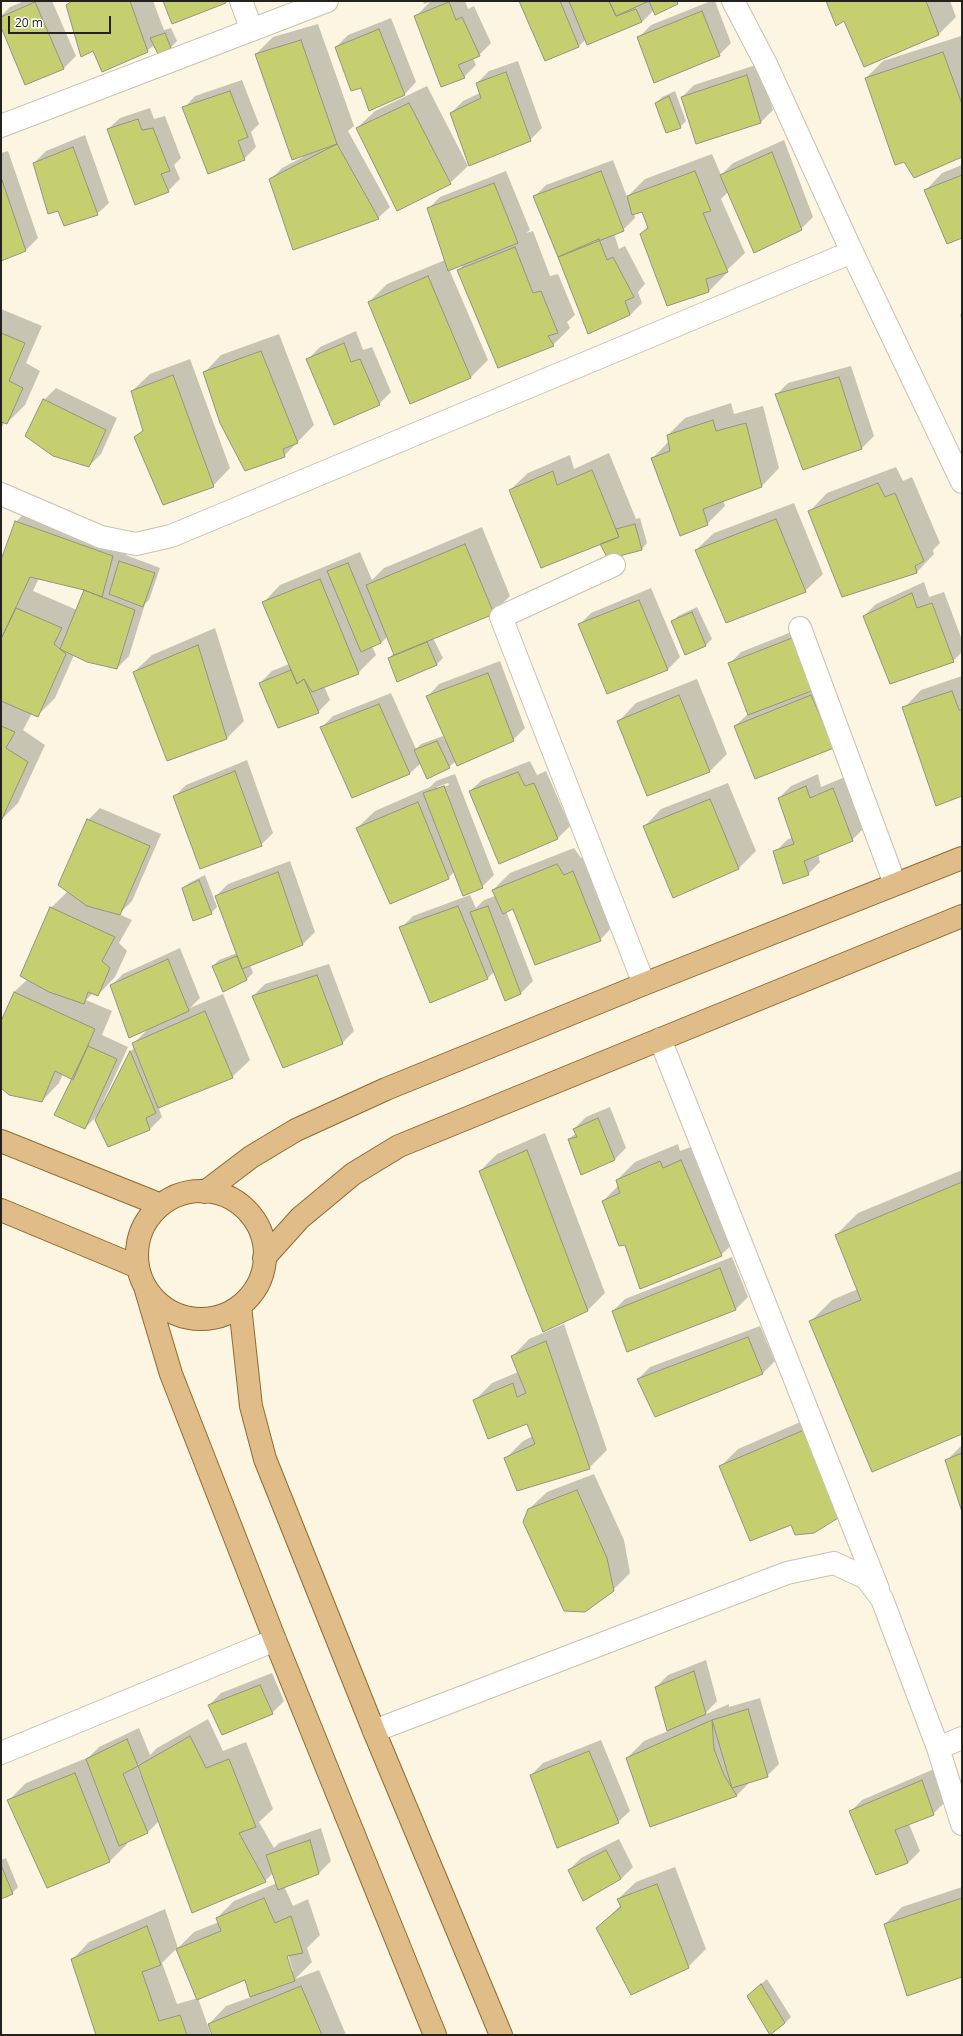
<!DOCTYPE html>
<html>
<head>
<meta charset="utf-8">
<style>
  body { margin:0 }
  #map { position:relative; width:963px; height:2036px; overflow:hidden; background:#fbf5e2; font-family:"Open Sans",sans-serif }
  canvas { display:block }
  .frame { position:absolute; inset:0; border:2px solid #24221c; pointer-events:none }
  .scale { position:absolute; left:8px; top:16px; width:103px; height:18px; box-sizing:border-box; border:2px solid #24221c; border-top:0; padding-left:5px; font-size:12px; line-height:14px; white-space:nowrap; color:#24221c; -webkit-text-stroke:3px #fff; paint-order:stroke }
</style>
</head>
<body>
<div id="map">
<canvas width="963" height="2036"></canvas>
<div class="frame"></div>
<div class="scale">20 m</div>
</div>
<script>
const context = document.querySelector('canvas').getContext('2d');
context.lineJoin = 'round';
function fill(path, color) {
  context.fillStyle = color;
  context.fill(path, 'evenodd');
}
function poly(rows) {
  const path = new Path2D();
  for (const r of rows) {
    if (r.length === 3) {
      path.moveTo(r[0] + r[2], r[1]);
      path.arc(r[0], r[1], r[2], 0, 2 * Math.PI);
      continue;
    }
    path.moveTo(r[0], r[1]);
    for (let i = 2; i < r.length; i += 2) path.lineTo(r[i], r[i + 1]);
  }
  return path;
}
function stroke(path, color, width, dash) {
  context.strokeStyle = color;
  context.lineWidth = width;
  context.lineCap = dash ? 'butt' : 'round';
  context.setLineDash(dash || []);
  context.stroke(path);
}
fill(poly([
  [24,1,52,1,76,56,64,68,25,83,1,25,1,16,10,7],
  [72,1,153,1,164,30,171,28,177,41,171,47,158,53,154,45,147,51,94,50,67,5],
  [423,1,465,1,468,9,474,6,491,43,479,55,473,58,476,65,464,77,415,17,430,2,424,4],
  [520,1,679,1,654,10,642,22,586,39,579,46,545,60],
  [711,1,715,1,731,43,719,55,639,37,651,25],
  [827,1,950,1,956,17,938,35,845,19],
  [391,18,416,82,405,94,336,47,348,35],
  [318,24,354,126,348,131,390,207,378,218,270,180,282,168,303,157,256,54,273,37],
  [961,36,962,39,962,156,866,78,883,61],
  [518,61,542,128,530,140,451,113,463,101,480,93,477,83,489,71],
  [759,64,773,110,761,122,682,97,694,85],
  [242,80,259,124,251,132,256,147,244,159,184,108,195,96],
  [427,86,468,166,450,183,357,128,375,111],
  [675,91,686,121,680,127,656,103,662,97],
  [150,108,154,119,165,116,181,158,174,165,180,179,168,191,108,129,120,118],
  [85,135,109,203,97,214,58,210,34,163,46,151],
  [784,140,813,217,801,229,728,192,721,199,745,253,726,271,726,274,709,291,641,234,649,226,642,210,634,213,635,218,623,230,614,234,619,249,625,246,645,284,638,292,642,303,630,315,534,197,546,185,613,160,627,197,645,179,712,154,721,175,733,163],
  [8,151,38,238,26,250,1,260,1,153],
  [962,165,962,237,925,191,942,173],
  [506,171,530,230,526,233,533,231,550,276,558,274,575,315,567,322,570,328,553,345,459,270,466,262,449,269,488,360,470,378,369,302,387,284,445,260,428,209,440,197],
  [1,309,42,326,26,363,40,371,25,405,7,423,4,422,1,430],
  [962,312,962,321,960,315],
  [356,331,363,350,372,347,391,392,379,404,308,359,320,347],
  [279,334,314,425,284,456,204,373,221,355],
  [190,359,230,468,213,486,135,438,144,429,132,391,150,374],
  [851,366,874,436,862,448,776,395,788,383],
  [56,388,117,418,101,454,89,466,44,400],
  [731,403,734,414,763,406,779,468,762,486,723,500,725,506,707,524,652,459,669,441,668,435,685,418],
  [609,453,636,519,640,518,647,543,642,549,601,543,510,490,528,473,570,455,574,469],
  [896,467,903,481,912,477,940,543,933,550,934,554,917,572,843,596,810,511,827,493],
  [794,503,823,574,805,591,696,550,714,533],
  [33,504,130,539,126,555,160,568,149,600,145,604,129,656,117,668,74,655,55,698,37,716,32,713,23,730,45,745,18,803,1,820,1,563,16,522],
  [39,578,86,589,77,610,33,591],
  [482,527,510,596,493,613,433,638,443,658,437,664,397,680,389,658,394,653,388,636,381,643,372,646,376,655,358,673,324,686,330,700,318,712,260,683,272,671,289,664,263,603,280,585,360,552,372,580,384,568],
  [924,582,929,597,944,592,962,640,962,652,953,661,864,616,876,604],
  [651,588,680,657,668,669,608,693,579,625,591,613],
  [697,607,712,639,706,645,672,622,678,616],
  [804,627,845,735,735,726,749,713,729,664,741,652],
  [215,628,244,721,227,738,167,759,134,672,152,655],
  [500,661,525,728,513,740,456,761,449,767,421,763,410,773,321,728,333,716,391,693,416,749,421,744,443,736,445,740,447,740,428,696,439,684],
  [962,676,962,795,904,708,921,690],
  [697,679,727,754,710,771,619,721,636,703],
  [247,760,273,833,261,845,174,797,186,785],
  [530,761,537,775,546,771,570,826,558,838,499,862,470,791,482,780],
  [455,774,494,875,482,887,454,872,448,878,357,828,375,811,430,787,436,781],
  [448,783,449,785,437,789,437,787],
  [818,774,821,787,845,777,864,828,852,840,818,854,820,862,808,874,775,852,787,840,793,837,779,798,791,786],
  [728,783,756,851,739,868,644,827,661,809],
  [100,808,161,834,132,901,119,914,132,920,119,943,127,951,115,977,98,995,93,993,86,1000,112,1011,102,1035,128,1047,103,1102,105,1102,130,1052,135,1047,134,1043,148,1029,111,986,123,974,180,948,200,998,190,1008,223,994,250,1060,232,1077,163,1105,159,1109,162,1117,150,1129,108,1145,99,1114,85,1128,73,1079,63,1074,59,1083,42,1101,1,1087,1,1023,14,992,28,979,51,908,68,891,88,820],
  [574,848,581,858,591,854,617,922,600,940,513,908,506,911,533,981,521,993,494,972,488,978,431,1002,401,928,413,916,470,895,476,908,484,900,495,896,493,890,510,873],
  [290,861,315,932,303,944,250,965,253,973,247,979,224,991,213,966,219,960,237,953,216,896,228,884],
  [205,875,217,907,211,913,183,889,189,883],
  [329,964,354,1031,342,1043,253,996,265,984],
  [610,1107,626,1148,614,1160,569,1139,576,1133,574,1129,586,1117],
  [545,1133,605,1293,588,1310,544,1331,480,1171,497,1154],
  [678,1144,680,1151,699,1144,739,1238,721,1255,626,1244,603,1201,619,1185,617,1180,635,1162],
  [962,1170,962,1433,810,1322,832,1300,858,1289,836,1235,858,1213],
  [732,1257,748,1297,736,1309,628,1351,613,1311,625,1299],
  [564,1324,607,1450,589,1468,505,1459,523,1441,533,1436,527,1422,475,1400,492,1383,518,1372,512,1357,529,1339],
  [760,1326,775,1361,763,1373,638,1379,650,1367],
  [821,1413,855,1500,837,1517,721,1466,738,1449],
  [962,1445,962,1508,947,1460],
  [594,1474,624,1540,630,1573,613,1590,529,1509,547,1492],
  [706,1660,717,1701,704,1715,729,1704,729,1707,760,1698,779,1764,767,1776,751,1781,737,1795,651,1826,627,1758,644,1741,668,1731,656,1687,668,1675],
  [272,1673,284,1701,272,1713,209,1705,221,1693],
  [208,1719,223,1751,246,1742,273,1809,259,1822,274,1848,279,1843,321,1828,331,1861,319,1873,284,1886,293,1906,308,1899,320,1935,307,1948,312,1962,295,1979,319,1970,346,2035,214,2035,209,2024,226,2006,251,1997,246,1979,198,1998,211,2035,97,2035,72,1960,89,1942,165,1909,178,1948,194,1932,219,1922,217,1918,234,1901,277,1883,273,1873,265,1881,159,1821,147,1833,126,1842,127,1844,110,1861,47,1886,8,1801,26,1783,89,1757,99,1747,139,1728,150,1755,157,1748],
  [139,1764,143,1776,141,1776,137,1765],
  [177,1948,198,1998,177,2004,162,1963],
  [287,1951,293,1971,291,1971,285,1952],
  [601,1740,630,1811,618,1822,531,1775,543,1763],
  [934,1769,945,1802,933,1814,909,1824,920,1851,908,1863,877,1874,850,1812,862,1800],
  [619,1839,633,1867,621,1879,569,1870,581,1858],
  [6,1858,18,1887,12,1893,1,1898,1,1860],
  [675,1867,706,1949,688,1967,597,1928,621,1905,618,1899,636,1882],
  [962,1887,962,1976,885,1924,902,1907],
  [767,1979,791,2017,785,2023,754,1990]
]), '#0003');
const building = poly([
  [72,1,130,1,148,52,102,72,93,51,81,57,66,5,72,1],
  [163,1,226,1,226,3,172,24,163,1],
  [519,1,560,1,579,47,545,61,519,1],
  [569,1,609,1,616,16,636,9,642,22,587,45,569,1],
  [609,1,677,1,678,4,655,15,649,1,616,16,609,1],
  [826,1,926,1,939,35,864,67,844,21,836,26,826,1],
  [35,2,64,69,25,85,1,27,1,17,35,2],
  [449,2,456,20,462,17,480,56,458,65,465,78,441,87,414,16,449,2],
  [702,11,720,56,654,83,637,37,702,11],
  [379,29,405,95,369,111,361,88,351,91,335,47,379,29],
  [165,33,171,48,158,54,150,38,165,33],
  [301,40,337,144,292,160,255,54,301,40],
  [943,52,962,104,962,157,914,178,904,162,895,165,865,78,943,52],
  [506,72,531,141,469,166,450,113,481,98,476,83,506,72],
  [747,75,761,123,696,144,681,97,747,75],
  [230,91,248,137,238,141,245,160,208,174,182,107,230,91],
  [669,96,681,128,666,133,655,103,669,96],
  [409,103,451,184,397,211,356,128,409,103],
  [138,119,142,130,153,128,170,171,161,174,169,192,135,205,107,129,138,119],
  [337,144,379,219,293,250,269,179,337,144],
  [73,147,98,215,64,226,58,211,48,214,33,163,73,147],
  [772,152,802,230,754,253,720,175,772,152],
  [601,171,624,231,558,257,533,196,601,171],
  [695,171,711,211,703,213,728,272,706,279,709,292,667,306,640,234,648,228,642,212,632,215,627,196,695,171],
  [962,175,962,238,947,244,924,190,962,175],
  [1,177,26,251,1,261,1,177],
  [494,183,518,243,448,271,427,208,494,183],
  [599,239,607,260,613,257,634,297,625,301,630,315,588,334,558,257,599,239],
  [515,247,533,293,541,291,558,333,548,336,554,346,498,368,457,270,515,247],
  [428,276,471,378,410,404,368,302,428,276],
  [1,333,25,343,9,381,23,388,7,424,1,422,1,333],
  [344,343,351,362,360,359,380,405,334,425,306,359,344,343],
  [261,351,298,443,283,449,285,457,245,471,220,423,203,372,261,351],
  [173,375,214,487,163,505,134,437,143,431,131,391,173,375],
  [839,377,862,449,803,470,775,394,839,377],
  [43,399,106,430,89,467,53,456,25,436,43,399],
  [713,420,716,431,746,423,762,487,703,509,708,525,680,536,651,458,670,451,667,435,713,420],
  [592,470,619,537,541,568,509,490,553,471,557,485,592,470],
  [878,483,885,497,895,493,924,561,915,566,917,573,842,597,808,511,878,483],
  [776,519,806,592,726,623,695,550,776,519],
  [15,521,113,556,102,597,84,590,30,577,1,639,1,560,15,521],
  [635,524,642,550,608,559,600,544,619,537,616,529,635,524],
  [465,544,494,614,394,655,366,585,465,544],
  [119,561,155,573,143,607,109,594,119,561],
  [348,563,381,643,361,652,327,571,348,563],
  [320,579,359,674,312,692,304,679,297,684,262,602,320,579],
  [84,590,135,610,117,669,87,662,60,649,84,590],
  [912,593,917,608,932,603,954,662,890,684,863,616,912,593],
  [639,600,668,670,607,694,578,624,639,600],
  [16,608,62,628,54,644,66,654,38,717,1,701,1,639,16,608],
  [692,612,706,646,685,655,671,621,692,612],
  [792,638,814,690,748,715,728,663,792,638],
  [427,642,437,665,397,682,388,658,427,642],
  [198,645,227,739,167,761,133,672,198,645],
  [291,670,297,684,304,679,319,713,278,728,259,683,291,670],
  [488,673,514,741,457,766,426,696,488,673],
  [952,691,959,710,962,710,962,796,936,806,902,707,952,691],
  [679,695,710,772,647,796,617,721,679,695],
  [811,695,834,748,755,779,734,726,811,695],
  [379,704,410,774,352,798,320,727,379,704],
  [1,726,15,732,6,748,28,762,1,821,1,726],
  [437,741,450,768,427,779,414,750,437,741],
  [235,771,262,846,200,869,173,796,235,771],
  [518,772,525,786,534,783,558,839,499,864,469,791,518,772],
  [444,786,483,888,463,896,423,793,444,786],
  [806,786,810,798,833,788,853,841,804,861,809,875,783,884,773,851,794,844,778,798,806,786],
  [710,799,739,869,673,898,643,826,710,799],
  [418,802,449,879,390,904,356,828,418,802],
  [87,819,150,846,120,915,87,906,58,885,87,819],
  [557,864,564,875,573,871,601,941,535,965,513,909,503,914,492,890,557,864],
  [278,872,303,945,242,969,215,896,278,872],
  [199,880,212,914,193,921,182,888,199,880],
  [458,906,488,979,430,1003,399,927,458,906],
  [488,906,521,994,505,1001,470,912,488,906],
  [50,907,115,937,102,961,110,968,98,996,88,992,84,1004,49,992,20,976,50,907],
  [237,956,247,980,223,992,212,966,237,956],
  [168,959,189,1011,129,1038,110,985,168,959],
  [317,975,343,1044,283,1068,252,996,317,975],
  [14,992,95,1029,73,1080,55,1071,42,1102,9,1095,1,1088,1,1021,14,992],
  [205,1011,233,1078,158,1108,132,1043,205,1011],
  [88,1046,117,1059,85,1129,54,1115,88,1046],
  [130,1051,156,1113,146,1118,150,1130,108,1147,95,1120,130,1051],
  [598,1118,615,1160,581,1175,568,1139,577,1137,573,1129,598,1118],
  [527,1150,588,1311,543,1332,479,1171,527,1150],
  [681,1160,722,1256,640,1289,625,1245,619,1246,602,1201,620,1193,616,1180,660,1161,663,1168,681,1160],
  [962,1182,962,1434,872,1472,809,1321,861,1300,835,1235,962,1182],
  [720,1268,736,1310,627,1352,612,1311,720,1268],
  [748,1337,763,1374,655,1417,637,1379,748,1337],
  [546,1341,590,1469,517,1491,504,1458,535,1444,527,1424,488,1439,473,1400,513,1383,517,1397,526,1393,511,1356,546,1341],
  [804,1430,838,1518,814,1533,795,1535,791,1525,750,1541,719,1466,804,1430],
  [962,1453,962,1512,945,1460,962,1453],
  [577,1490,607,1558,614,1591,585,1612,564,1611,523,1522,528,1509,577,1490],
  [694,1671,706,1714,667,1731,655,1687,694,1671],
  [260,1685,273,1714,222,1735,208,1705,260,1685],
  [748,1709,768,1777,732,1788,712,1720,748,1709],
  [712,1720,714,1749,724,1775,737,1796,650,1827,626,1758,712,1720],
  [190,1736,206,1768,229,1759,256,1827,239,1833,266,1882,192,1913,138,1766,190,1736],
  [127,1739,138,1766,123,1774,148,1833,119,1846,86,1759,127,1739],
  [589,1751,619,1823,557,1848,530,1775,589,1751],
  [75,1773,110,1862,47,1888,7,1800,75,1773],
  [922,1780,934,1815,895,1830,908,1863,876,1875,849,1811,922,1780],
  [310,1840,319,1874,278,1890,266,1855,310,1840],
  [606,1850,621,1879,583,1901,568,1870,606,1850],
  [1,1865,13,1894,1,1899,1,1865],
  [657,1884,689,1968,631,1995,596,1928,621,1907,617,1899,657,1884],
  [264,1898,275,1923,291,1916,303,1953,287,1956,295,1981,250,1997,245,1980,197,2000,176,1949,221,1931,216,1918,264,1898],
  [962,1898,962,1977,907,1996,884,1924,962,1898],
  [147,1926,161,1965,142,1972,159,2021,180,2015,187,2035,96,2035,71,1959,147,1926],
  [761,1984,785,2023,770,2035,747,1996,761,1984],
  [301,1986,322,2035,212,2035,208,2024,301,1986]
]);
fill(building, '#c5cf6f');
stroke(building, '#919483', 1);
const minor = poly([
  [241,1,252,30],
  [1,126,327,1],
  [852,252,962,482],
  [1,494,101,537,136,544,171,536,852,252,766,64,733,1],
  [614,565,501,617,644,984],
  [800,628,895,884],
  [660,1039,878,1589],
  [374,1731,787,1573,834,1563,866,1578,882,1599,938,1748],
  [962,1738,938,1748,962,1824],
  [1,1753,275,1640]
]);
const major = poly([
  [1,1141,161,1205],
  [201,1255,64],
  [205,1192,251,1157,296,1130,386,1089,644,984,962,858],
  [1,1210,138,1267],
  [264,1258,300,1218,353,1174,399,1146,962,916],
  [146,1290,171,1374,275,1640,435,2035],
  [240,1306,251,1406,265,1459,374,1731,501,2035]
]);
stroke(minor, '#c8c2b0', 24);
stroke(major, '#91692f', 24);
stroke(minor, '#fff', 22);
stroke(major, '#e0bc88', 22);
</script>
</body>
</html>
